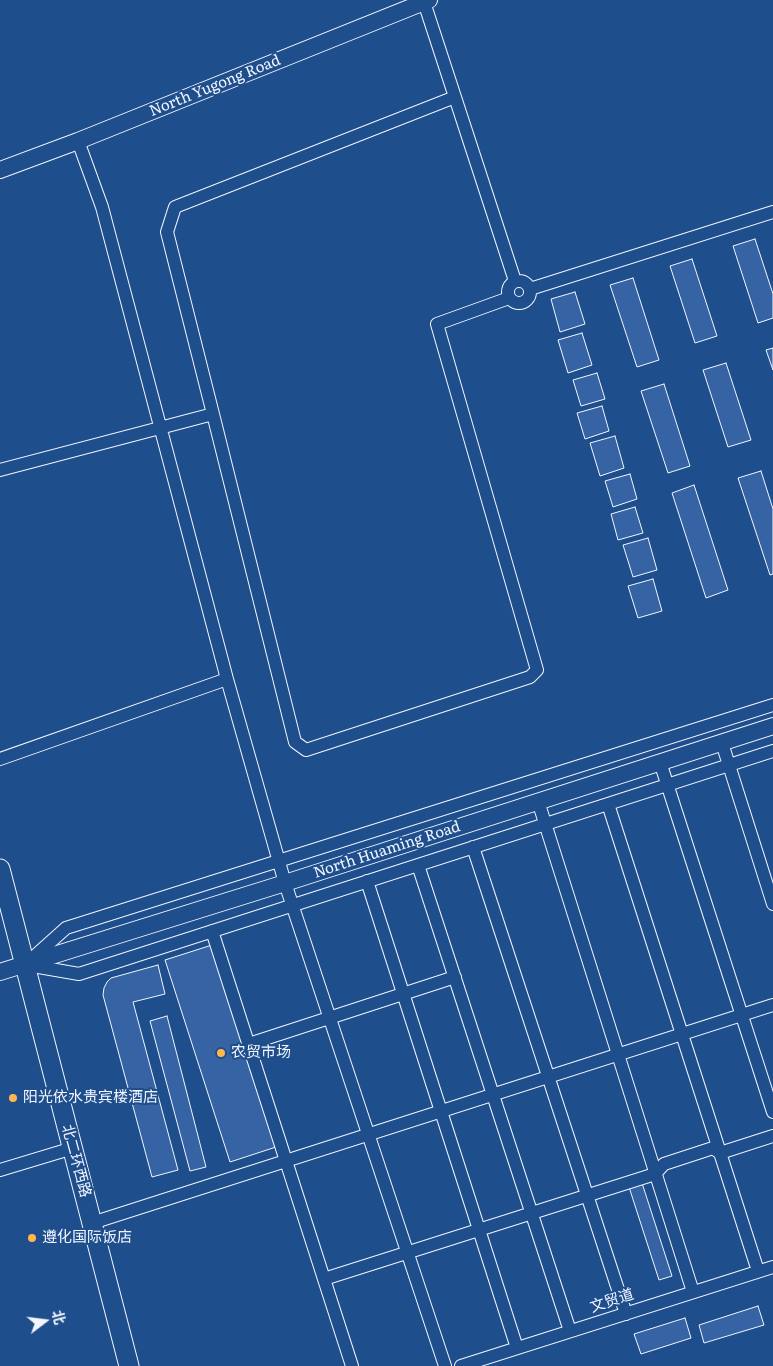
<!DOCTYPE html>
<html>
<head>
<meta charset="utf-8">
<style>
  body { margin:0 }
  #map { position:relative; width:773px; height:1366px; overflow:hidden; background:#1f4e8c; font-family:Literata,"Noto Sans SC",serif }
  canvas { display:block }
  .north { position:absolute; left:20px; top:1296px; width:50px; height:50px; -webkit-text-stroke:4px #1f4e8c; paint-order:stroke; rotate:75deg; font-size:14px; font-weight:700; line-height:20px; text-align:center; color:#f2f6ff }
  .north::after { content:''; display:block; margin:auto; width:18px; height:22px; background:#f2f6ff; clip-path:polygon(50% 0,100% 100%,50% 72%,0 100%) }
</style>
</head>
<body>
<div id="map">
<canvas width="773" height="1366"></canvas>
<div class="north">北</div>
</div>
<script>
const context = document.querySelector('canvas').getContext('2d');
context.lineJoin = 'round';
function fill(path, color) {
  context.fillStyle = color;
  context.fill(path, 'evenodd');
}
function poly(rows) {
  const path = new Path2D();
  for (const r of rows) {
    if (r.length === 3) {
      path.moveTo(r[0] + r[2], r[1]);
      path.arc(r[0], r[1], r[2], 0, 2 * Math.PI);
      continue;
    }
    path.moveTo(r[0], r[1]);
    for (let i = 2; i < r.length; i += 2) path.lineTo(r[i], r[i + 1]);
  }
  return path;
}
function stroke(path, color, width, dash) {
  context.strokeStyle = color;
  context.lineWidth = width;
  context.lineCap = dash ? 'butt' : 'round';
  context.setLineDash(dash || []);
  context.stroke(path);
}
function label(font, color, halo, rows, align = 'center') {
  context.font = font + ' Literata,"Noto Sans SC",serif';
  context.lineWidth = 4;
  context.setLineDash([]);
  context.textBaseline = 'middle';
  context.strokeStyle = halo;
  context.fillStyle = color;
  for (const [text, x, y, turn = 0] of rows) {
    context.save();
    context.translate(x, y);
    context.rotate((+turn || 0) * Math.PI / 180);
    context.textAlign = isNaN(turn) ? turn : align;
    if (halo) context.strokeText(text, 0, 0);
    context.fillText(text, 0, 0);
    context.restore();
  }
}
const building = poly([
  [755,239,773,294,773,318,758,323,733,246,755,239],
  [692,259,717,336,695,343,670,266,692,259],
  [633,278,659,360,637,367,610,285,633,278],
  [575,292,585,324,560,332,551,299,575,292],
  [582,333,592,365,568,373,558,340,582,333],
  [773,348,773,370,766,350,773,348],
  [726,363,751,440,728,447,703,370,726,363],
  [597,373,605,399,581,406,573,380,597,373],
  [664,384,690,466,668,473,641,391,664,384],
  [602,406,609,431,585,439,577,413,602,406],
  [615,436,624,468,600,476,590,443,615,436],
  [761,471,773,509,773,574,770,575,738,478,761,471],
  [630,474,637,499,613,507,605,481,630,474],
  [694,485,728,590,706,598,672,493,694,485],
  [635,507,643,533,618,540,611,514,635,507],
  [648,538,657,570,633,577,623,545,648,538],
  [653,579,662,611,638,618,628,586,653,579],
  [212,945,276,1147,230,1162,165,960,212,945],
  [158,965,165,994,133,1002,178,1170,152,1177,103,995,104,988,107,982,111,978,158,965],
  [167,1016,206,1167,190,1171,150,1021,167,1016],
  [642,1183,672,1276,659,1280,629,1187,642,1183],
  [758,1306,764,1325,704,1343,699,1325,758,1306],
  [685,1318,691,1338,641,1354,634,1334,685,1318]
]);
fill(building, '#3563a3');
stroke(building, '#f2f6ff', 1);
const minor = poly([
  [424,2,515,281],
  [78,141,102,207,227,679,285,883,445,1366],
  [519,292,11],
  [530,289,773,212],
  [213,414,167,232,175,207,455,97],
  [0,470,213,414,295,742,306,750,530,677,537,670,437,324,509,298],
  [722,743,773,904],
  [0,759,227,679],
  [660,762,773,1112],
  [538,801,693,1292],
  [608,804,758,1271],
  [473,847,626,1314],
  [418,865,570,1331],
  [367,881,517,1348],
  [212,931,352,1366],
  [27,963,66,928,773,705],
  [27,965,79,974,773,751],
  [249,1044,455,977],
  [0,1170,73,1148],
  [92,1223,773,1005],
  [324,1279,655,1174,664,1164,713,1148,720,1153,773,1136],
  [461,1366,773,1267]
]);
const major = poly([
  [0,170,78,141,429,0],
  [0,972,285,883,773,726]
]);
const highway = poly([
  [0,869,129,1366]
]);
stroke(minor, '#f2f6ff', 14);
stroke(major, '#f2f6ff', 18);
stroke(highway, '#f2f6ff', 21);
stroke(minor, '#1f4e8c', 12);
stroke(major, '#1f4e8c', 16);
stroke(highway, '#1f4e8c', 19);
for (const [x, y, r, color] of [
  [221,1053,5,"#ffb74d"],
  [13,1098,5,"#ffb74d"],
  [32,1238,5,"#ffb74d"]
]) {
  const dot = new Path2D();
  dot.arc(x, y, r, 0, 2 * Math.PI);
  context.fillStyle = color;
  context.fill(dot);
  stroke(dot, '#1f4e8c', 2);
}
label('15px', '#f2f6ff', '#1f4e8c', [
  ["North Yugong Road",215,86,-22],
  ["North Huaming Road",387,850,-18],
  ["北二环西路",76,1161,75],
  ["文贸道",612,1301,-18]
]);
label('15px', '#f2f6ff', '#1f4e8c', [
  ["农贸市场",231,1053],
  ["阳光依水贵宾楼酒店",23,1098],
  ["遵化国际饭店",42,1238]
], 'left');
</script>
</body>
</html>
